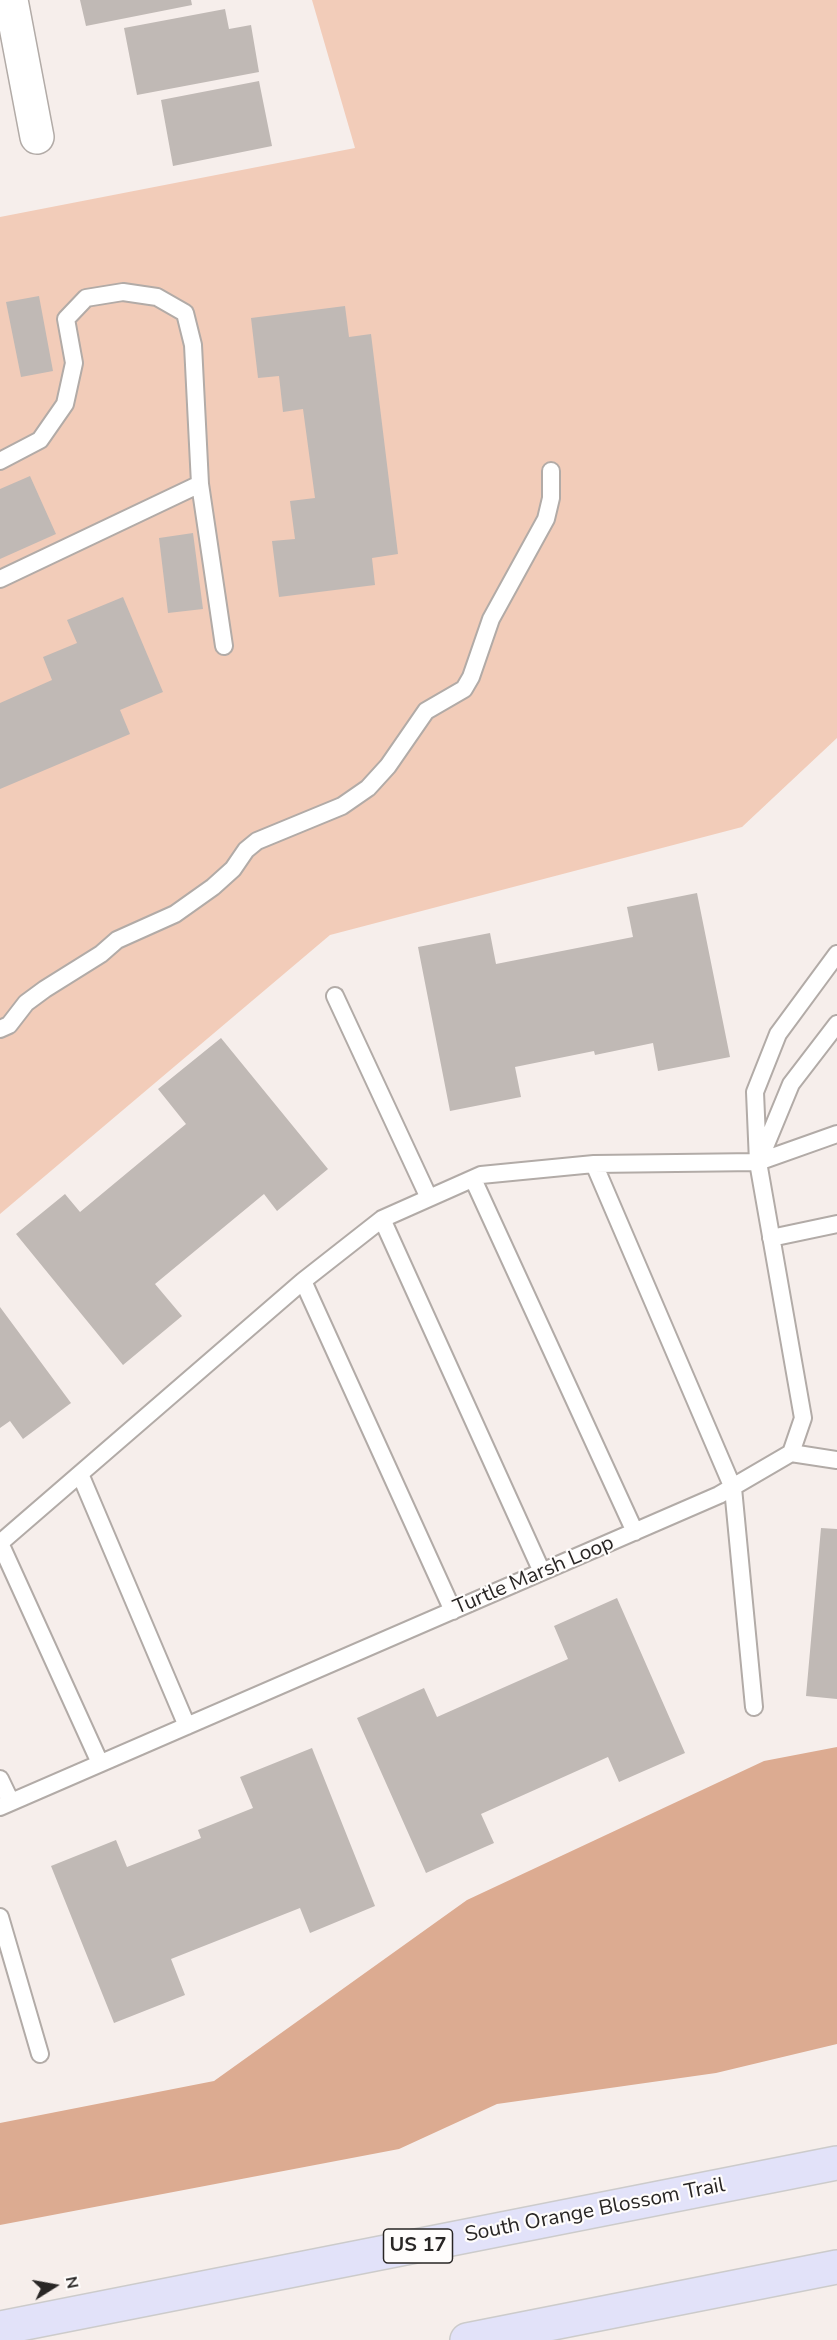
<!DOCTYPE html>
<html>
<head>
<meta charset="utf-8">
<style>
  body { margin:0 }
  #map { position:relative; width:837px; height:2340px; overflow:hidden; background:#f6eeeb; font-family:"Nunito Sans",sans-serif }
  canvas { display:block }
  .north { position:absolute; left:24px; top:2256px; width:60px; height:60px; -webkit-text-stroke:4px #fffdfc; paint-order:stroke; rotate:79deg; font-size:16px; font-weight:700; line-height:24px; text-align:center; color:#292625 }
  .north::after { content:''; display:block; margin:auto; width:21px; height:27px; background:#292625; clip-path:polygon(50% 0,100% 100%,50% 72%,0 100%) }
</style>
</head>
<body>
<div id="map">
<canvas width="837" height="2340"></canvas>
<div class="north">N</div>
</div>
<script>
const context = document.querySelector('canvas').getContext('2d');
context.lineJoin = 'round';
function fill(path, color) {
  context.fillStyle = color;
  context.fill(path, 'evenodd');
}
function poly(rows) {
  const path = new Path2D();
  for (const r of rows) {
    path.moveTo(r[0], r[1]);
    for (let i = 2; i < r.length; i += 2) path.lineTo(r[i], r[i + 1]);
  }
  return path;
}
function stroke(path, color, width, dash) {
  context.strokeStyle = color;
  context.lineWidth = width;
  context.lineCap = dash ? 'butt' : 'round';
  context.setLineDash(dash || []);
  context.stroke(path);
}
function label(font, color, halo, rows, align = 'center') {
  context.font = font + ' "Nunito Sans",sans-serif';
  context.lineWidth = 4.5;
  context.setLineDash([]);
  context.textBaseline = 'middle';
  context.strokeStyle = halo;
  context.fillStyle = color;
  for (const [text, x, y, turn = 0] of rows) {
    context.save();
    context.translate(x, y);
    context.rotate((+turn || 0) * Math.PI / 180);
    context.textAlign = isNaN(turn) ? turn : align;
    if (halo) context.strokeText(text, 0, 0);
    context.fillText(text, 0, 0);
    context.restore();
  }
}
fill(poly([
  [312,0,837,0,837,738,742,827,330,935,0,1214,0,217,355,148]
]), '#f2ccb9');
fill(poly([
  [837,1747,837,2044,716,2073,497,2104,399,2149,0,2225,0,2123,214,2081,467,1900,764,1761]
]), '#dcab91');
fill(poly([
  [80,0,191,0,192,5,86,26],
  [225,9,229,29,251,25,259,72,137,95,124,28],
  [259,81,272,146,173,166,161,100],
  [39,296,53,371,21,377,6,302],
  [345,306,349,337,371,334,398,554,372,558,375,585,279,597,272,541,295,539,290,501,315,498,303,409,283,412,279,376,258,378,251,318],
  [30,476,56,534,0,559,0,489],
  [193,533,203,609,168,613,159,538],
  [123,597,163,692,120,710,130,734,0,789,0,703,52,680,43,657,77,643,67,620],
  [697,893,730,1057,658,1071,653,1043,595,1055,594,1051,515,1067,521,1097,450,1111,418,947,490,933,496,964,633,937,627,907],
  [221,1038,328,1169,277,1211,264,1194,155,1284,182,1316,123,1365,16,1234,65,1194,80,1212,186,1124,158,1089],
  [0,1307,71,1403,23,1439,10,1421,0,1428],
  [821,1528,837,1529,837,1699,806,1696],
  [617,1598,685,1753,619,1782,608,1757,481,1814,494,1843,426,1873,357,1718,424,1688,437,1717,568,1659,554,1626],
  [312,1748,375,1906,310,1933,300,1908,171,1959,185,1995,114,2023,51,1866,116,1840,127,1867,201,1838,198,1830,253,1808,240,1777]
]), '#c0b9b5');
const service = poly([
  [0,461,40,440,65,404,74,363,66,319,86,298,123,292,157,297,185,313,193,345,200,484,224,646],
  [0,579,200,484],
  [335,996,429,1198],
  [0,1029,9,1025,26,1003,45,989,101,954,117,940,175,914,213,887,233,869,246,850,257,841,342,806,368,788,388,766,426,711,464,689,471,677,491,619,546,519,551,498,551,471],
  [760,1159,791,1084,837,1024],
  [594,1164,733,1488,754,1707],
  [473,1179,635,1532],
  [382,1219,542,1572],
  [771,1238,837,1224],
  [303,1281,453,1611],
  [791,1453,837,1460],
  [80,1474,187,1726],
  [0,1543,303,1281,382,1219,481,1175,594,1164,758,1162,837,1134],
  [0,1543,100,1763],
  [0,1779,11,1802],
  [0,1807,719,1495,791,1453,803,1418,758,1162,755,1092,778,1034,837,954],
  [0,1917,40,2054]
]);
const minor = poly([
  [11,0,37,137]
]);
const primary = poly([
  [0,2328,837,2163],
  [467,2340,837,2267]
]);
stroke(service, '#b2aba7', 20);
stroke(minor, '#b2aba7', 36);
stroke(primary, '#cccbcb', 36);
stroke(service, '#fff', 16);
stroke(minor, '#fff', 33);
stroke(primary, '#e2e2f9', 33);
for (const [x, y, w] of [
  [418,2246,69]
]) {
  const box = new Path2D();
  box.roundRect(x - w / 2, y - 17, w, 34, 4.5);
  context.fillStyle = '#fffdfc';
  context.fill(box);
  stroke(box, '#292625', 1.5);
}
label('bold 20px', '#292625', null, [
  ["US 17",418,2246]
]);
label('21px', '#292625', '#fffdfc', [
  ["Turtle Marsh Loop",534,1576,-23],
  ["South Orange Blossom Trail",595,2211,-11]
]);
</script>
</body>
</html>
